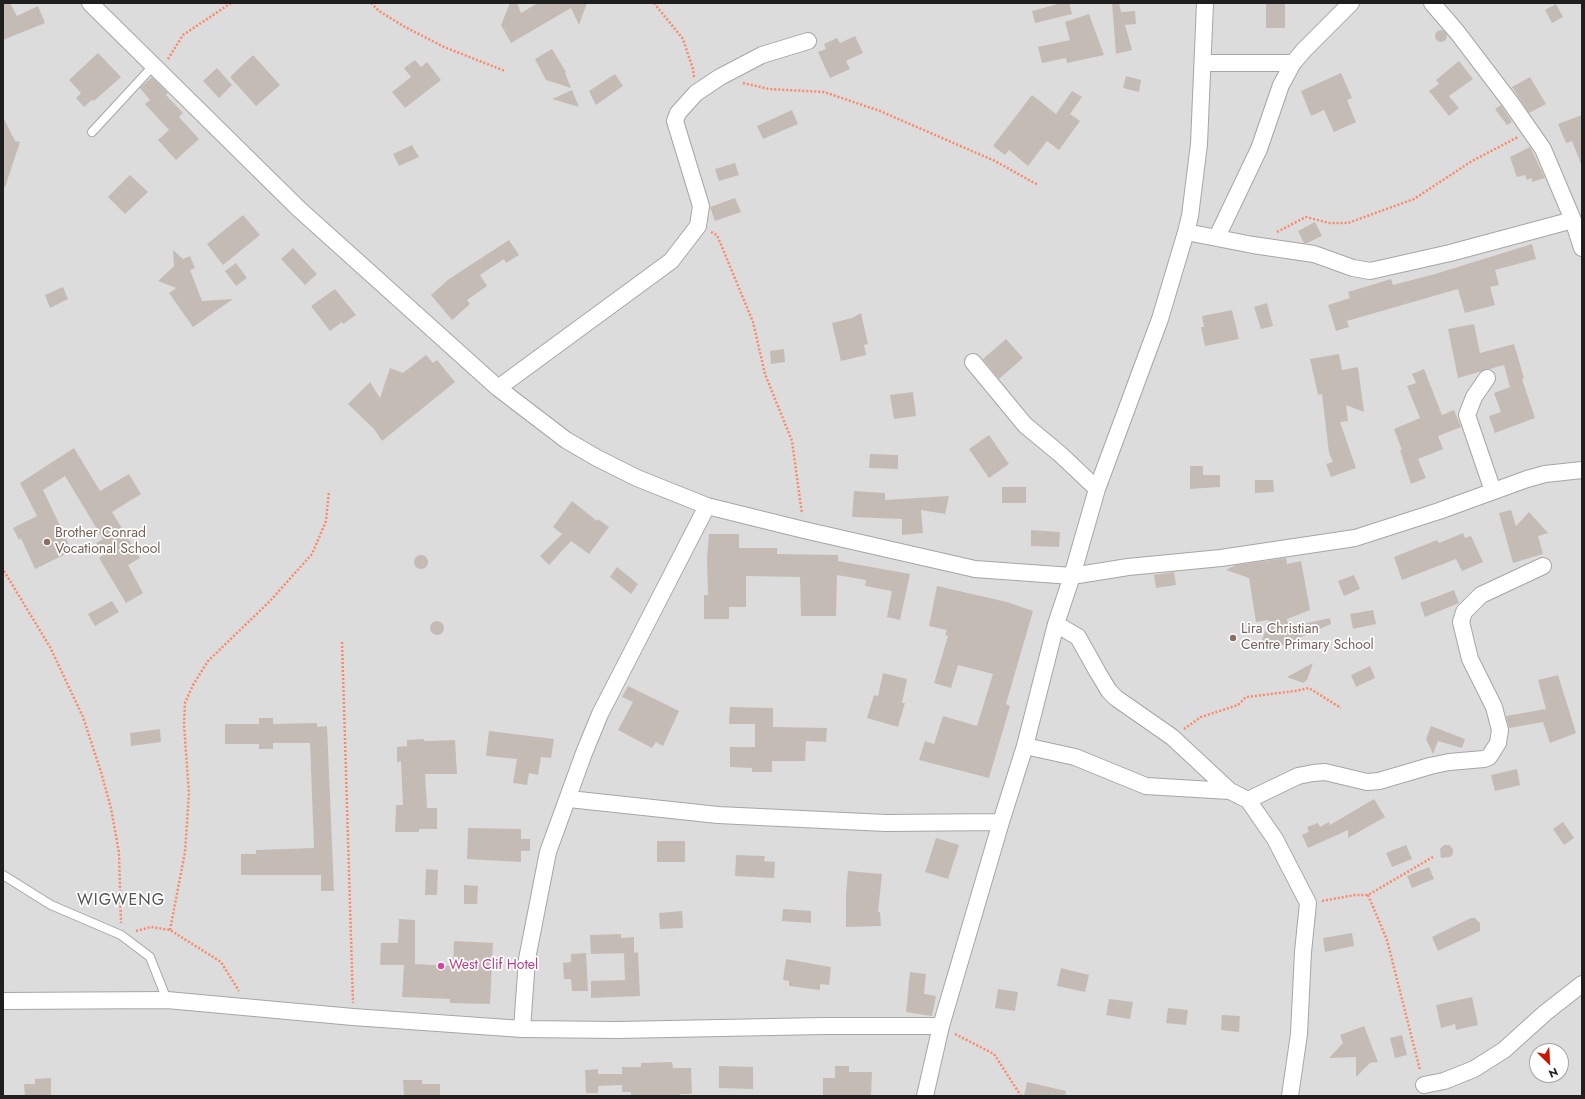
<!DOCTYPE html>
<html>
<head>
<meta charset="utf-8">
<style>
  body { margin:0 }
  #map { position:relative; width:1585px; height:1099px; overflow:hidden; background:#f0ede5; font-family:Jost,sans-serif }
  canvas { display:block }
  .frame { position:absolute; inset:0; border:4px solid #1f1f1f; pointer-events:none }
  .north { position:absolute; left:1529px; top:1043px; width:40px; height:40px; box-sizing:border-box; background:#fff; border:1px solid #a5a5a5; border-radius:50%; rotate:156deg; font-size:11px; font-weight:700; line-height:16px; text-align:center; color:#1f1f1f }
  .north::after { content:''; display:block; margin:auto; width:14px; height:18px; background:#cd1500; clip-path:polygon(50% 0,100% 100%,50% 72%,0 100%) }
</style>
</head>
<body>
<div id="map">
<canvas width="1585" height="1099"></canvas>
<div class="frame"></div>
<div class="north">N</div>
</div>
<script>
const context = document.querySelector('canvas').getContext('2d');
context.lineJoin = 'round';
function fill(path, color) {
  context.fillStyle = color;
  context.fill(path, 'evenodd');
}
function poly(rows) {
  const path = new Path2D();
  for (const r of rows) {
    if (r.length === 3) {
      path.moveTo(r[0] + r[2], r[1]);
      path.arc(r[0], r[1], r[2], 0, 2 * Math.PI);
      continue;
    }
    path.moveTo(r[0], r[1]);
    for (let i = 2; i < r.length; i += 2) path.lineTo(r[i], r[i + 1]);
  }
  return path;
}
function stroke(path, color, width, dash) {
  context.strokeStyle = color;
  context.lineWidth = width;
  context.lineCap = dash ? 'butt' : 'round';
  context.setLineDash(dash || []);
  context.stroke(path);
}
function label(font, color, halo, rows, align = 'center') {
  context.font = font + ' Jost,sans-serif';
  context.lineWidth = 3.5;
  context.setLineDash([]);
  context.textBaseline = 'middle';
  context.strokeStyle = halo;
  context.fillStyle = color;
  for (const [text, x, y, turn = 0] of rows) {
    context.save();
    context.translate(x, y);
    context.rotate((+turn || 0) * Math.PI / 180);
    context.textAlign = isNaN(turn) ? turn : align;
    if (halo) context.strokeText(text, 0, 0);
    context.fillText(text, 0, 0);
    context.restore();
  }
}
fill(poly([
  [3,3,1582,3,1582,1096,3,1096],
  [1537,1051,1561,1051,1561,1075,1537,1075]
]), '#dddcdc');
fill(poly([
  [3,3,10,3,17,16,38,6,45,23,3,40],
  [510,3,517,3,521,13,538,3,587,3,579,25,571,8,511,43,501,25],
  [1062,3,1069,3,1072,14,1035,23,1032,11],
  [1112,3,1119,3,1121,12,1135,11,1136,24,1125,25,1132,50,1116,54],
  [1266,3,1285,3,1285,28,1266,28],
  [1556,4,1563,17,1552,23,1545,10],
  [1089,14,1104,55,1067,63,1066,58,1042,63,1038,47,1070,40,1065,22],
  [1441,36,6],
  [855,36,863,53,846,61,850,69,830,78,818,52,826,49,824,44,837,38,840,43],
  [552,49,566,72,565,73,571,88,546,80,535,59],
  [98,53,121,77,94,101,92,100,84,107,76,98,81,93,69,80],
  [253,55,280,85,256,106,230,77],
  [415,60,421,67,427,62,441,80,405,108,392,92,411,77,404,68],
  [1459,61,1473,79,1449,96,1459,108,1449,116,1429,91,1439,84,1436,80],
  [217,68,232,85,219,98,203,81],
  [1341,73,1352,98,1347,100,1356,122,1334,132,1324,110,1311,116,1301,91],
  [615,74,623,86,596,105,589,91],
  [1126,76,1141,80,1139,92,1123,88],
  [152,77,168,93,166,95,183,113,179,117,199,139,176,160,158,140,169,130,145,104,150,100,140,88],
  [1530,77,1546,104,1529,113,1512,87],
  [572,90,579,107,552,99],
  [1072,91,1082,97,1070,114,1080,121,1059,150,1047,141,1028,166,1009,150,1005,155,993,146,1032,95,1056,114],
  [1501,105,1512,122,1507,125,1495,109],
  [792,110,798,124,763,139,757,126],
  [1582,115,1582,164,1581,164,1572,141,1566,143,1558,124],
  [3,117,15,141,20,142,5,187,3,187],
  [412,145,419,157,399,166,393,154],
  [1530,147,1545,178,1532,182,1532,178,1527,180,1525,175,1517,177,1510,157],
  [735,163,739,175,719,181,715,169],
  [130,175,148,192,125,214,108,197],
  [735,198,741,212,715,221,710,207],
  [243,215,260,235,223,265,207,244],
  [1315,222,1322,236,1307,243,1304,243,1298,231],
  [509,240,519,255,506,263,504,259,480,275,487,286,467,300,470,304,452,320,431,295,449,279],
  [1532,244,1536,259,1495,270,1499,285,1490,287,1495,305,1465,313,1458,289,1347,321,1349,327,1336,331,1328,305,1350,298,1348,292,1391,279,1393,285,1435,274],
  [293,248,317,274,305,285,281,259],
  [173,250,183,259,190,256,195,268,190,270,202,301,233,299,193,327,169,293,176,288,158,281,174,266],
  [236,263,247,278,236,286,225,271],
  [63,287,68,299,50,308,45,295],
  [335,289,356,315,343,324,342,322,330,331,311,306],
  [1267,303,1273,326,1261,329,1254,307],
  [1232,310,1239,339,1205,346,1201,327,1204,327,1202,316],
  [861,313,868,344,864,345,866,355,841,361,832,323,852,318],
  [1474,324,1480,353,1514,344,1524,378,1522,379,1535,418,1495,433,1489,416,1501,412,1494,393,1510,387,1504,365,1458,378,1448,329],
  [1006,339,1023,358,999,379,983,359],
  [784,349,785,362,771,364,770,351],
  [1339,354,1342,370,1358,367,1364,412,1346,405,1348,421,1340,422,1356,468,1331,477,1326,464,1333,462,1329,453,1322,394,1318,395,1310,359],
  [426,355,433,363,437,360,455,382,382,441,374,429,348,404,370,382,380,398,390,368,403,373],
  [1424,369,1442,415,1454,410,1461,427,1438,436,1443,449,1418,459,1426,478,1411,484,1400,450,1402,450,1394,429,1420,418,1407,386,1416,383,1412,374],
  [913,392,916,416,894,419,890,395],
  [989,435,1009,464,989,478,969,449],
  [74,448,100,491,129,474,141,494,112,512,140,558,128,565,143,593,126,603,99,558,103,555,96,543,103,539,65,476,43,490,72,551,35,569,21,538,19,540,13,528,37,516,20,483],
  [870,454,898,455,898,469,869,468],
  [1190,466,1203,466,1203,475,1220,475,1220,487,1190,489],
  [1255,480,1273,480,1274,492,1255,493],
  [1002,487,1026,487,1026,503,1002,503],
  [854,491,885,493,885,500,949,496,945,514,921,510,923,533,902,535,902,519,852,517],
  [572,501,597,521,598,519,609,527,589,554,571,541,549,565,540,556,562,534,553,527],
  [1511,510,1516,526,1529,512,1548,533,1538,536,1543,554,1513,563,1499,513],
  [1031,530,1060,532,1059,547,1031,546],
  [1463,533,1465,538,1471,536,1483,562,1462,571,1456,559,1402,580,1394,557,1437,540,1439,543],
  [709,534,739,534,739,548,777,548,777,554,838,555,838,561,910,574,900,620,887,617,892,591,865,586,866,580,837,575,836,616,801,616,800,577,746,576,746,607,729,607,729,619,704,619,704,595,708,595,707,558],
  [421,562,7],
  [1286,558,1287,564,1301,561,1310,610,1287,619,1289,627,1330,618,1331,624,1271,650,1260,646,1269,620,1256,622,1249,578,1226,570,1236,565],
  [617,567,638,584,631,594,610,577],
  [1174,572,1176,585,1156,588,1154,575],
  [1354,575,1360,589,1344,596,1338,581],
  [937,586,1007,602,1033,611,1006,704,1010,706,989,778,919,760,925,741,934,744,943,716,977,726,993,674,958,665,951,688,934,683,948,636,945,635,947,630,929,626],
  [1454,590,1459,603,1425,617,1420,603],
  [112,601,119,612,95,626,88,614],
  [1373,610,1376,624,1353,629,1350,614],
  [437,628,7],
  [1313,663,1307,680,1303,683,1287,677],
  [1370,666,1375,678,1356,687,1351,675],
  [883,673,907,679,902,703,905,703,898,727,867,718,874,695,878,696],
  [1558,675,1576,733,1550,743,1543,722,1509,728,1506,716,1546,709,1538,680],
  [628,686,679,711,663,746,656,742,652,748,618,730,633,702,622,697],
  [730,707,773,708,773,727,827,728,826,742,806,741,805,761,772,761,772,772,752,772,752,768,730,767,730,747,755,747,755,724,729,724],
  [259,718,273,718,273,724,317,723,317,727,327,726,334,891,321,891,321,875,241,875,241,854,256,854,256,850,314,848,310,743,273,743,273,749,259,749,259,744,225,744,225,724,259,724],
  [1431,726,1465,739,1462,748,1438,741,1433,754,1426,739],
  [160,729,161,742,131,746,130,733],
  [489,731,554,739,551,758,541,757,538,775,529,773,527,785,513,783,517,759,486,756],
  [424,739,424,741,455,740,457,774,425,774,427,808,437,808,437,829,419,829,419,832,395,832,396,805,403,805,401,761,397,762,397,747,407,746,407,740],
  [1517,769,1520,785,1495,791,1491,775],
  [1374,799,1385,817,1348,838,1348,830,1308,848,1302,835,1309,832,1307,827,1318,823,1320,827,1329,822,1330,825],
  [1563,822,1574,838,1564,845,1553,829],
  [468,828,521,829,521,839,530,839,530,851,521,851,521,862,467,859],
  [936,838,959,845,948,879,925,872],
  [657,841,685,841,685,862,657,862],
  [1406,845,1412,859,1392,867,1386,853],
  [1444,845,1449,845,1453,849,1453,854,1450,857,1441,858,1440,849],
  [736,855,765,856,764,861,775,862,774,878,735,876],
  [1429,867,1434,879,1412,888,1407,876],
  [426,869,438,870,437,895,425,895],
  [848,871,882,874,878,912,880,912,881,926,846,927,846,893],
  [464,885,478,886,477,904,464,904],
  [783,909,811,911,811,923,782,921],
  [682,911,683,928,660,929,659,913],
  [1471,918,1475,918,1480,923,1480,931,1438,951,1432,937],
  [399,919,415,920,415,964,453,966,454,941,493,943,490,1004,450,1003,450,999,402,997,404,965,380,965,381,943,398,943],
  [1352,933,1354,946,1325,952,1323,938],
  [621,934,621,938,634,937,634,953,638,952,640,996,591,998,591,981,625,980,624,953,633,953,591,954,590,935],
  [586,953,588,991,572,991,571,979,564,979,563,963,571,962,571,954],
  [786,959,831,967,829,985,820,984,820,990,789,986,789,981,783,980],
  [1061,968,1089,975,1085,992,1057,986],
  [910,972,926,974,924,994,936,996,932,1016,906,1012],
  [998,989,1018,992,1015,1011,995,1008],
  [1472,997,1478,1025,1456,1030,1455,1024,1441,1028,1436,1005],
  [1109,999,1133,1002,1130,1019,1106,1015],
  [1168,1008,1188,1010,1186,1025,1166,1023],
  [1222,1015,1240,1016,1239,1032,1221,1030],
  [1364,1026,1378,1062,1370,1063,1356,1077,1356,1057,1329,1058,1343,1043,1340,1035],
  [1402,1035,1407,1055,1395,1058,1390,1038],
  [672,1062,673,1068,691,1068,692,1094,680,1094,680,1096,631,1096,631,1092,622,1092,622,1085,598,1086,598,1093,586,1093,585,1070,598,1069,598,1074,622,1074,622,1067,641,1067,641,1063],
  [719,1066,753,1067,753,1089,719,1088],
  [835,1066,849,1066,849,1072,872,1072,871,1096,823,1096,823,1078,835,1078],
  [51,1078,51,1096,25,1096,24,1084,35,1084,35,1079],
  [403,1080,422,1080,422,1084,440,1084,440,1096,404,1096],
  [1027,1082,1066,1091,1065,1096,1024,1096]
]), '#c4bcb4');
const lane = poly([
  [92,132,154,65],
  [3,875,51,905,121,935,150,957,167,1000]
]);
const street = poly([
  [90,3,299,209,498,388,566,440,597,458,637,478,707,506,804,530,975,569,1072,576,1128,567,1221,558,1355,538,1439,511,1527,479,1545,474,1582,470],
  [1432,3,1457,32,1511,103,1543,149,1573,220,1582,248],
  [1204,63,1293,63],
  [1186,232,1253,245,1314,254,1353,268,1370,271,1450,253,1573,220],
  [1217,237,1259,149,1281,85,1293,63,1304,50,1351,3],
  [973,362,1025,425,1060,454,1097,489],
  [1487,378,1474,397,1467,415,1493,491],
  [498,388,671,261,698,226,701,206,675,121,678,113,696,93,720,77,762,55,808,41],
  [1056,624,1078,637,1097,671,1109,691,1116,698,1172,737,1230,791,1248,800,1275,839,1308,903,1303,952,1299,1034,1290,1096],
  [1025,746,1075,757,1146,786,1230,791],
  [569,799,718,815,886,823,1001,822],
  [1248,800,1298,776,1313,773,1325,772,1367,782,1379,781,1430,766,1449,762,1484,759,1489,757,1498,743,1500,730,1494,707,1470,659,1461,622,1464,612,1481,595,1543,566],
  [3,1001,167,1000,353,1017,522,1029,617,1030,824,1026,941,1026],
  [522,1029,527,959,548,852,584,753,600,714,707,506],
  [1424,1085,1444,1081,1474,1069,1504,1050,1545,1013,1582,984],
  [925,1096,941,1026,1001,822,1025,746,1056,624,1072,576,1097,489,1160,319,1186,232,1190,216,1199,144,1205,3]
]);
stroke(lane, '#a6a6a6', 10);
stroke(street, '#a6a6a6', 18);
stroke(poly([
  [371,3,379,11,405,27,444,47,505,71],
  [654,3,683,39,693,69,694,77],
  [168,59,183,35,231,3],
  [743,83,769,89,824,92,880,111,995,161,1038,185],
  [711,232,717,235,753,322,765,374,792,441,802,514],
  [1277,232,1306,217,1329,223,1348,223,1414,199,1472,161,1518,137],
  [4,571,50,647,83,717,101,772,111,808,119,853,121,923],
  [342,642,353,1003],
  [1184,729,1201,717,1238,705,1246,697,1295,691,1309,688,1341,708],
  [1368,895,1387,940,1420,1070],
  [1322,901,1355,895,1368,895,1433,857],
  [170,930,185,852,189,794,184,725,185,703,193,685,208,661,270,601,312,554,326,521,329,491],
  [136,931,151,927,170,930,221,962,239,991],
  [955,1034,994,1054,1021,1096]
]), '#fc886a', 2.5, [2, 2]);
stroke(lane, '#fff', 8);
stroke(street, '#fff', 16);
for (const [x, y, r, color] of [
  [47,542,4,"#8d6e63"],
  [1233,638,4,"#8d6e63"],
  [441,966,4,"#d1479c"]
]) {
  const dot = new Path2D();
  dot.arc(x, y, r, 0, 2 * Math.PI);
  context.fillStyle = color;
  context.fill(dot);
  stroke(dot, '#fff', 1.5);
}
label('14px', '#785e54', '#fff', [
  ["Brother Conrad",55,534],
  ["Vocational School",55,550],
  ["Lira Christian",1241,630],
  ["Centre Primary School",1241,646]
], 'left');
label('14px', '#b23c85', '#fff', [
  ["West Clif Hotel",449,966]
], 'left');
context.letterSpacing = '1px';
label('16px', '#525252', '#fff', [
  ["WIGWENG",121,901]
]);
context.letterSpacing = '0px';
</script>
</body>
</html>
